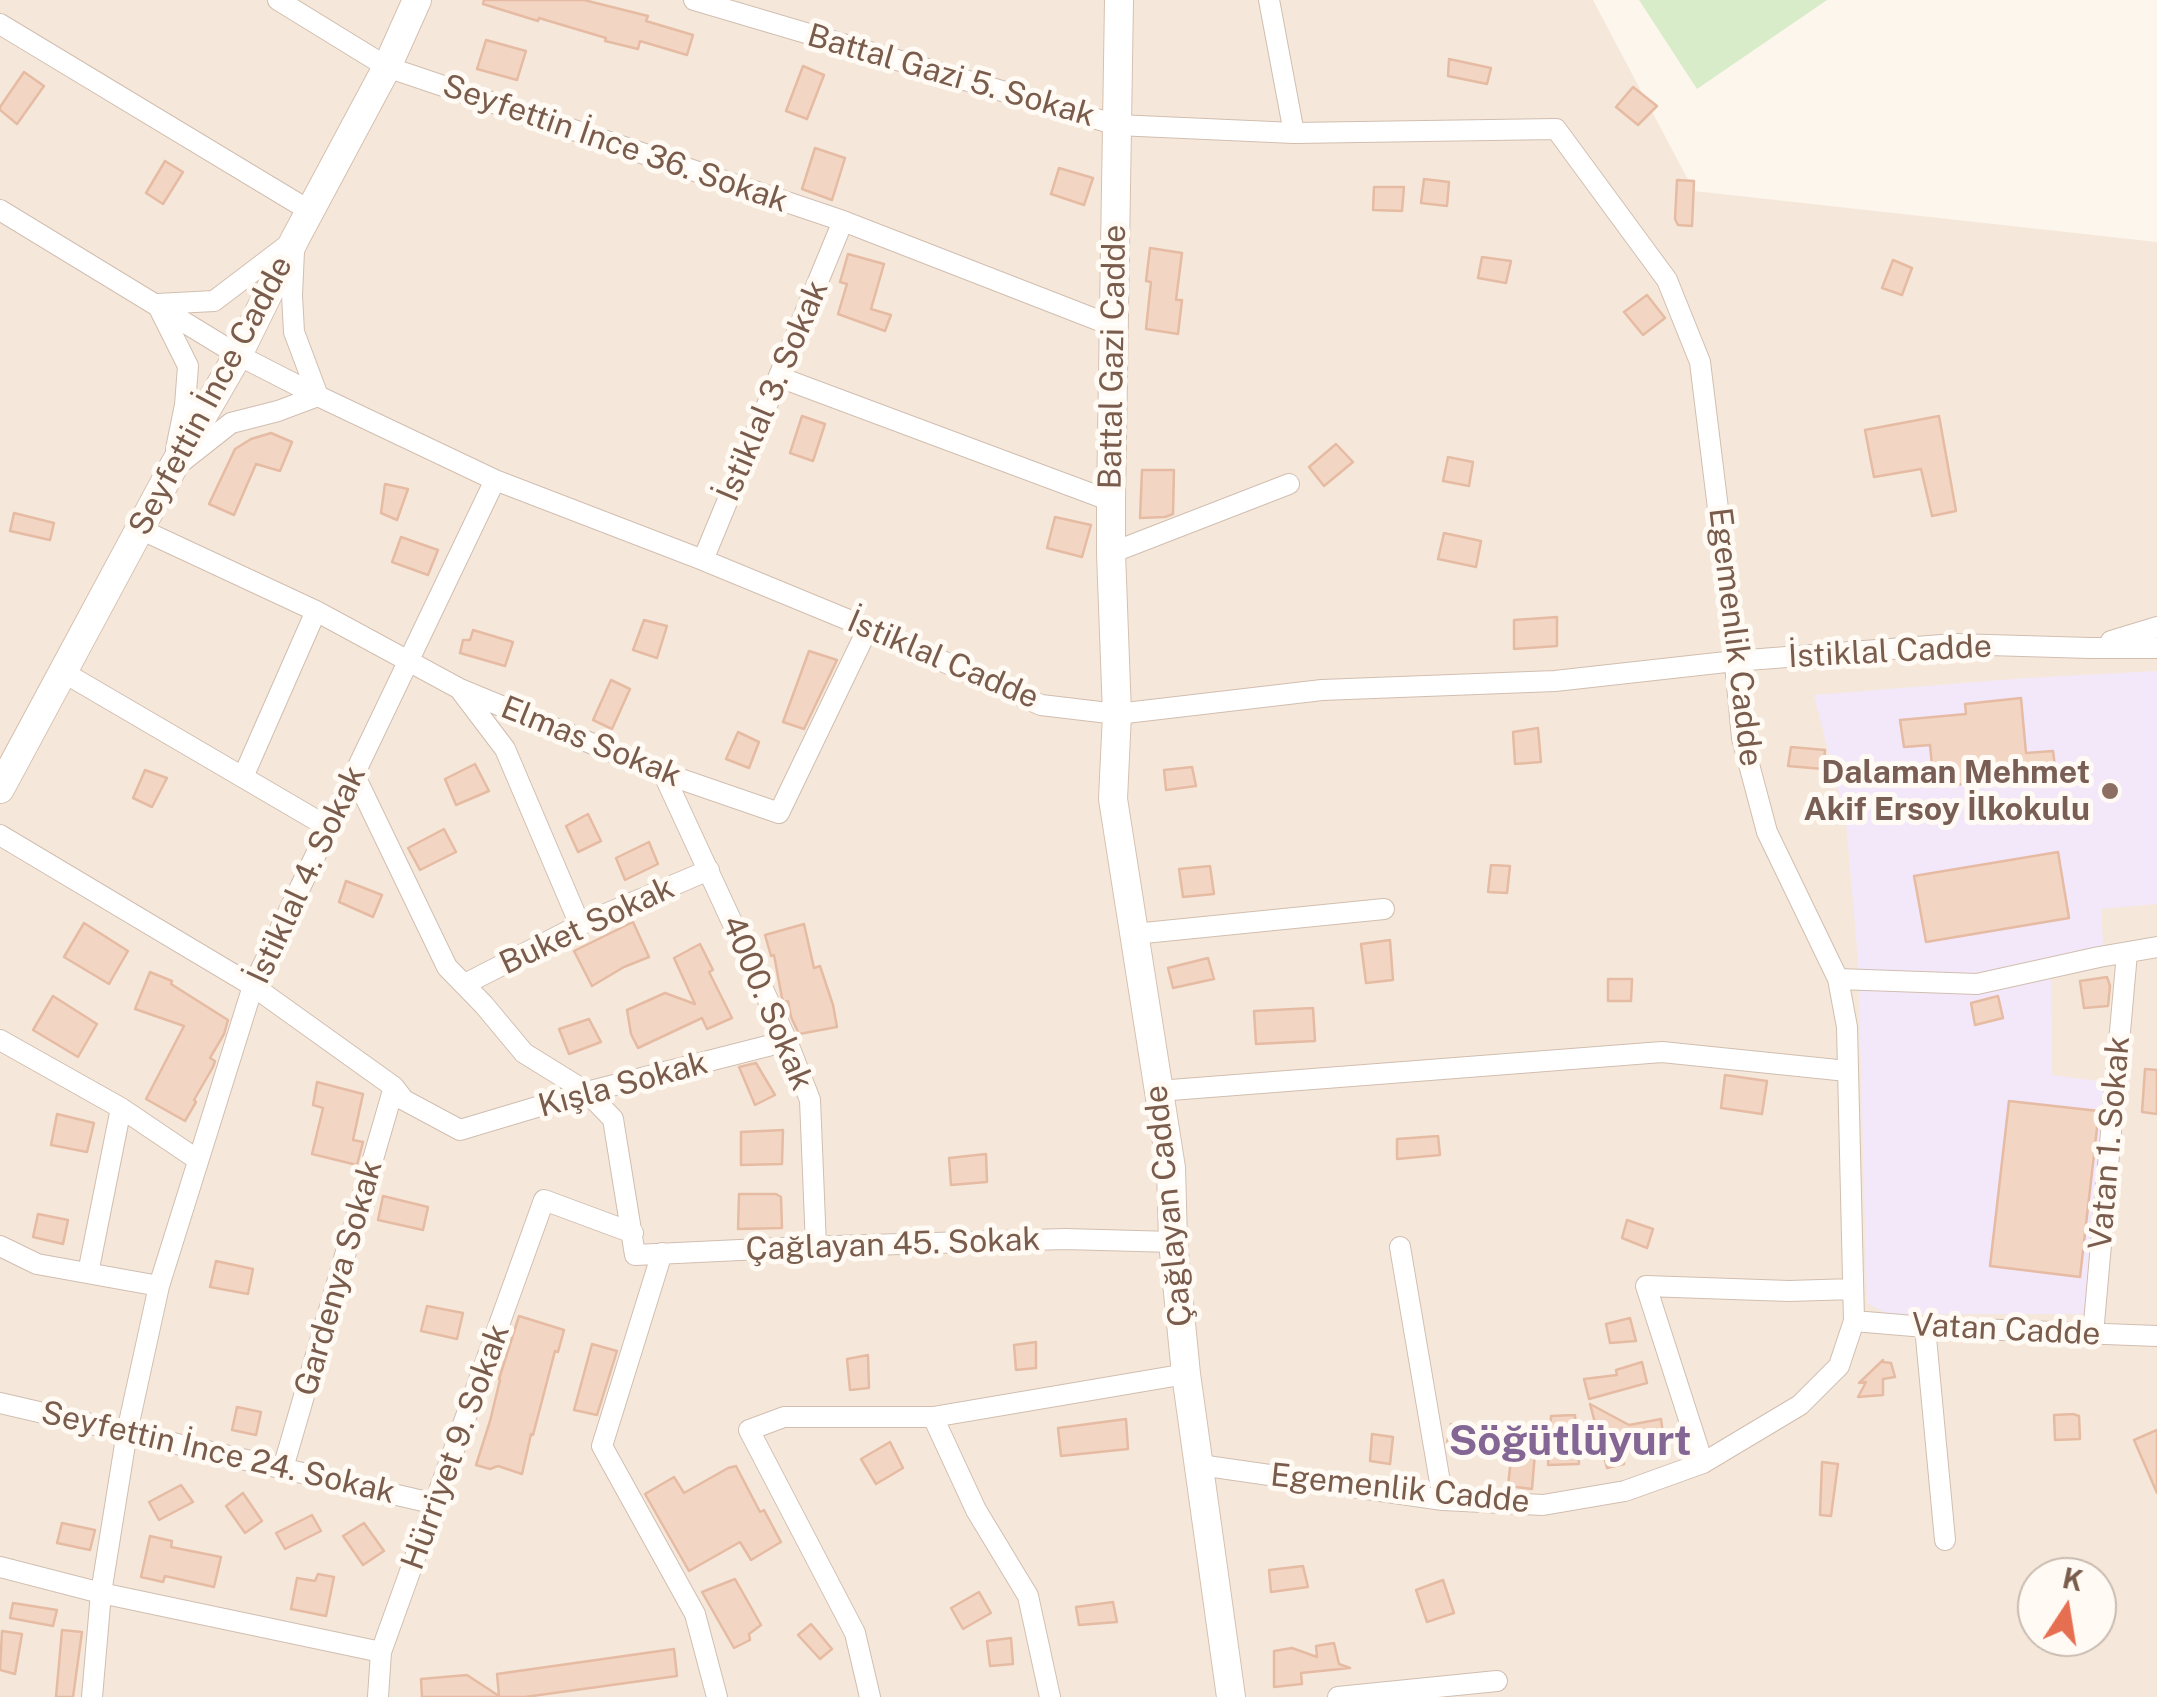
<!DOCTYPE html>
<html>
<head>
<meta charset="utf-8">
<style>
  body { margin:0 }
  #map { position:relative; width:2157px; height:1697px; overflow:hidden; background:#fdf6ec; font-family:"Public Sans",sans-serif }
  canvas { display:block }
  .north { position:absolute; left:2017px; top:1557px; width:100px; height:100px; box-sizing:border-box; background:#fffaf3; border:2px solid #cabbb1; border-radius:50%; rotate:12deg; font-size:28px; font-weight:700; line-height:40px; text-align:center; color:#7a5c4d }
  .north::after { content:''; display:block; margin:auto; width:35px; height:45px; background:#e76f51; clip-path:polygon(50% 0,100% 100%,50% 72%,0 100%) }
</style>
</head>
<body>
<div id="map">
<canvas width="2157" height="1697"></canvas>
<div class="north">K</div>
</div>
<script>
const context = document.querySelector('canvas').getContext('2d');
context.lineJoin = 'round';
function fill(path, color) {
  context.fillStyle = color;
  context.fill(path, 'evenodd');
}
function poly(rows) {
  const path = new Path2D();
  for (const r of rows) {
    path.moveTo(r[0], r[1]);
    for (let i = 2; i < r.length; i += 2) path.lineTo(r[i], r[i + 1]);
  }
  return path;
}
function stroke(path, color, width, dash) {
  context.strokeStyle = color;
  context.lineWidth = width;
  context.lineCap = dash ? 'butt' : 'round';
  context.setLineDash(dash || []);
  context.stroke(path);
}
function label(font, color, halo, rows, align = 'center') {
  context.font = font + ' "Public Sans",sans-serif';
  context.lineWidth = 10;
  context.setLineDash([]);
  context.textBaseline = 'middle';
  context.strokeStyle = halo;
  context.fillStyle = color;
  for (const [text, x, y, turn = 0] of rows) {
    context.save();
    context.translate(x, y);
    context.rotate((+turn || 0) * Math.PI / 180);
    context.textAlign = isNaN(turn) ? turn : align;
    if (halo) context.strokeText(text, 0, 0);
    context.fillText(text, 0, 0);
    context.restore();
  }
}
fill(poly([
  [0,0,1593,0,1694,191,2157,242,2157,1697,0,1697],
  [2037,1577,2097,1577,2097,1637,2037,1637]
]), '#f5e8da');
fill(poly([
  [2157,671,2157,904,2101,909,2104,962,2051,973,2052,1075,2112,1083,2113,1118,2083,1314,1888,1314,1867,1303,1858,960,1846,822,1814,695,2026,678]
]), '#f3e8fa');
fill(poly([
  [1639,0,1827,0,1697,89]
]), '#d8ecc9');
const building = poly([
  [484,0,584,0,648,16,646,21,693,35,687,55,640,41,638,49,605,41,606,38,539,18,538,21,483,4,484,0],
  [486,40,526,51,517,80,477,69,486,40],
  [1449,59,1491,68,1487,84,1448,76,1449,59],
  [803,66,824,75,807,119,786,111,803,66],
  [24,72,44,86,17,124,0,110,0,107,24,72],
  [1633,87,1657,106,1638,125,1616,107,1633,87],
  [815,148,845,158,832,200,802,189,815,148],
  [165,161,183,172,163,204,146,193,165,161],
  [1059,168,1093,178,1084,205,1051,194,1059,168],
  [1424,179,1449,182,1447,206,1421,203,1424,179],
  [1677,180,1694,181,1692,226,1678,225,1675,219,1677,180],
  [1374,187,1404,187,1402,211,1373,210,1374,187],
  [1150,248,1182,253,1176,300,1182,300,1178,334,1146,329,1151,282,1146,281,1150,248],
  [848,254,884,264,871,309,891,315,885,331,838,314,847,284,840,282,848,254],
  [1482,257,1511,261,1506,283,1478,278,1482,257],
  [1893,260,1912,268,1902,295,1882,288,1893,260],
  [1647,295,1665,318,1643,335,1624,312,1647,295],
  [802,416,825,424,813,461,790,453,802,416],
  [1939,416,1956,511,1932,516,1921,469,1874,477,1865,430,1939,416],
  [271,433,292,442,280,471,256,464,234,515,209,504,235,449,251,439,271,433],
  [1336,444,1353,462,1324,486,1309,467,1336,444],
  [1448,457,1473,462,1469,486,1443,481,1448,457],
  [1142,470,1174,470,1173,514,1165,517,1140,518,1142,470],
  [385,484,408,489,397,520,381,513,385,484],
  [14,513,54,523,50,540,10,531,14,513],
  [1055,517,1091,525,1082,557,1047,548,1055,517],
  [1444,533,1481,541,1476,567,1438,559,1444,533],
  [401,537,438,550,428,575,392,562,401,537],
  [1557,617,1557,646,1514,649,1514,620,1557,617],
  [644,620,667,626,657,658,633,650,644,620],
  [473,630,513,642,505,666,460,653,463,640,470,640,473,630],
  [809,651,837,660,804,729,783,722,809,651],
  [611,680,630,689,612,729,593,720,611,680],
  [2021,698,2026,753,2053,751,2056,774,1934,787,1930,745,1904,747,1900,720,1966,714,1965,704,2021,698],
  [1538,728,1541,762,1515,764,1513,732,1538,728],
  [738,732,759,742,749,768,726,759,738,732],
  [1791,747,1825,750,1823,769,1788,766,1791,747],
  [475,764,489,791,456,805,445,779,475,764],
  [1192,767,1196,786,1166,790,1164,770,1192,767],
  [145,770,167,778,152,807,133,798,145,770],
  [588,814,601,841,578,852,566,826,588,814],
  [444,829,456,852,420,870,408,848,444,829],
  [649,842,658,864,625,880,616,858,649,842],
  [2058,852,2069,918,1926,942,1914,876,2058,852],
  [1491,865,1510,866,1507,893,1488,892,1491,865],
  [1210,866,1214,894,1183,897,1179,869,1210,866],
  [346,881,382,895,373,917,339,902,346,881],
  [633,922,649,957,624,967,592,986,574,951,633,922],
  [84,923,128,951,109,984,64,957,84,923],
  [804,924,814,968,820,966,833,1005,837,1027,799,1034,791,1017,788,1001,784,1002,782,998,774,955,771,956,765,935,804,924],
  [1390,940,1393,980,1366,983,1361,944,1390,940],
  [700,944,713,970,709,972,732,1018,707,1029,702,1018,638,1048,631,1034,627,1010,665,993,695,1004,674,958,700,944],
  [1208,958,1214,979,1173,988,1168,968,1208,958],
  [150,972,172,981,171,984,228,1020,224,1034,210,1058,215,1061,213,1067,194,1100,196,1102,185,1121,146,1099,184,1026,135,1009,150,972],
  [2107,977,2110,986,2108,1006,2084,1008,2080,981,2107,977],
  [1608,979,1632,979,1631,1001,1608,1001,1608,979],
  [53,996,97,1024,78,1057,33,1030,53,996],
  [1998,996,2003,1018,1975,1025,1971,1003,1998,996],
  [1313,1008,1315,1041,1256,1044,1254,1011,1313,1008],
  [589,1019,601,1042,569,1054,559,1029,589,1019],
  [756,1063,775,1095,755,1105,739,1067,756,1063],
  [2145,1069,2157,1070,2157,1114,2142,1112,2145,1069],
  [1725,1075,1767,1081,1762,1114,1721,1108,1725,1075],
  [317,1082,363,1094,353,1140,363,1142,357,1165,312,1154,323,1108,313,1105,317,1082],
  [2009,1101,2099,1111,2080,1277,1990,1266,2009,1101],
  [57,1114,94,1123,87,1152,51,1145,57,1114],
  [783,1130,782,1164,741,1165,741,1132,783,1130],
  [1438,1136,1440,1155,1397,1159,1397,1139,1438,1136],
  [986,1154,987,1182,951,1185,949,1158,986,1154],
  [739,1194,776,1194,781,1197,782,1228,738,1229,739,1194],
  [383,1196,428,1207,423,1230,378,1220,383,1196],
  [38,1214,68,1220,63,1244,33,1237,38,1214],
  [1627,1220,1653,1229,1647,1248,1622,1238,1627,1220],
  [216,1261,253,1269,248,1294,210,1287,216,1261],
  [427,1306,463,1313,457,1339,421,1331,427,1306],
  [519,1316,564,1330,558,1352,555,1351,533,1435,531,1434,522,1474,498,1466,490,1469,476,1465,490,1421,500,1380,499,1379,519,1316],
  [1630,1318,1636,1341,1610,1343,1606,1324,1630,1318],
  [1036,1342,1036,1368,1016,1370,1014,1345,1036,1342],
  [592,1344,617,1351,597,1415,574,1410,592,1344],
  [868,1355,869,1388,850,1390,847,1359,868,1355],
  [1883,1360,1883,1362,1891,1363,1895,1377,1883,1379,1883,1395,1858,1397,1866,1382,1859,1383,1883,1360],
  [1642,1362,1647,1383,1589,1399,1584,1379,1617,1375,1616,1370,1642,1362],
  [1590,1404,1629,1425,1661,1419,1664,1442,1622,1449,1624,1464,1607,1468,1590,1404],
  [237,1407,261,1412,256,1435,232,1430,237,1407],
  [2073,1414,2079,1416,2080,1439,2055,1440,2054,1415,2073,1414],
  [1575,1415,1579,1464,1548,1465,1551,1416,1575,1415],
  [1126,1419,1128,1449,1061,1456,1058,1428,1126,1419],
  [1451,1424,1481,1426,1479,1445,1447,1443,1451,1424],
  [2157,1430,2157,1493,2134,1440,2157,1430],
  [1372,1434,1393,1437,1390,1464,1370,1461,1372,1434],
  [890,1442,903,1468,876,1484,861,1459,890,1442],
  [1512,1450,1535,1453,1532,1489,1508,1486,1512,1450],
  [1822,1462,1838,1464,1831,1516,1820,1515,1822,1462],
  [736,1466,760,1512,764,1510,781,1542,751,1560,740,1542,689,1571,645,1494,674,1477,684,1493,728,1468,736,1466],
  [181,1485,193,1502,159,1520,149,1502,181,1485],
  [243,1493,262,1521,245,1533,226,1506,243,1493],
  [312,1515,321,1531,285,1549,276,1533,312,1515],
  [62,1523,95,1530,90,1550,57,1543,62,1523],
  [364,1523,384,1551,363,1565,343,1536,364,1523],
  [150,1536,172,1541,171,1547,221,1557,214,1587,165,1576,163,1582,141,1577,150,1536],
  [1303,1566,1308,1587,1271,1592,1269,1570,1303,1566],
  [318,1574,334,1577,326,1616,291,1609,297,1578,315,1581,318,1574],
  [735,1579,761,1625,749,1634,750,1640,734,1648,702,1592,735,1579],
  [1443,1580,1454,1613,1427,1622,1416,1590,1443,1580],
  [979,1592,991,1613,963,1629,951,1608,979,1592],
  [1113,1602,1117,1622,1079,1625,1076,1607,1113,1602],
  [13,1603,57,1610,53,1626,10,1618,13,1603],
  [811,1624,832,1649,820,1659,798,1635,811,1624],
  [62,1630,82,1632,73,1697,56,1697,62,1630],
  [2,1631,22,1634,15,1674,0,1670,2,1631],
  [1011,1638,1013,1664,990,1666,987,1641,1011,1638],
  [1334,1643,1339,1664,1350,1668,1301,1673,1302,1684,1274,1687,1274,1651,1292,1648,1317,1657,1316,1646,1334,1643],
  [674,1649,677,1676,525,1697,422,1697,421,1679,467,1675,499,1696,497,1674,674,1649]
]);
fill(building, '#f3d5c3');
stroke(building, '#e6bba3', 2.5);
const street = poly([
  [278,0,387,67,843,221,1113,326],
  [694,0,1117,125,1294,133],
  [0,24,310,211],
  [0,210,238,355,318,396,495,480,703,560,868,628,1041,705,1117,714,1322,690,1555,681,1735,661,1955,644,2090,648,2157,648],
  [779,377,1111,501],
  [176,449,185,405,188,366,157,304,214,301,289,244],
  [179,464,231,423,278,411,318,396,294,332,292,295,294,251],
  [140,529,316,611,460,689,663,773,779,813,868,628],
  [1111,553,1289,484],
  [703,560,843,221],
  [2111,641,2157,627],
  [63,672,328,827],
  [461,691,505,749,580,925],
  [663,773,787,1041,810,1100,816,1246],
  [354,774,447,967,484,1005,524,1053,587,1092,613,1119,635,1255,803,1247,1065,1239,1173,1242],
  [243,777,316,611],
  [0,835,253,986,394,1087,404,1100,460,1130,587,1092,787,1041],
  [1134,934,1384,909],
  [1838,979,1977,984,2099,957,2157,947],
  [465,984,580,925,709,870],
  [0,1040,121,1108,88,1273],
  [1158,1091,1662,1052,1847,1071],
  [121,1108,198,1160],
  [0,1246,37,1264,159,1286],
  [1400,1247,1443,1500],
  [662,1253,602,1446,695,1614,717,1697],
  [1854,1321,1925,1327,2157,1336],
  [1925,1327,1945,1540],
  [2093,1334,2127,953],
  [0,1403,436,1504],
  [933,1417,976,1510,1028,1596,1050,1697],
  [1703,1463,1646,1286,1789,1291,1853,1289],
  [1200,1465,1443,1500,1543,1505,1625,1491,1703,1463,1800,1405,1839,1366,1854,1321,1847,1027,1838,979,1767,832,1742,738,1728,590,1700,362,1667,280,1556,129,1294,133,1269,0],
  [283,1468,394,1087],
  [0,1567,101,1593,381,1652],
  [92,1697,101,1593,127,1432,159,1286,253,986,495,480],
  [378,1697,381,1652,544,1200,633,1233],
  [870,1697,855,1633,749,1430,784,1417,933,1417,1186,1374],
  [1338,1697,1497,1681]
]);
const secondary = poly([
  [1119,0,1111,501,1111,553,1117,714,1113,799,1171,1168,1173,1242,1186,1374,1231,1697],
  [0,789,172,469,238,355,295,239,387,67,417,0]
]);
stroke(street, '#d1beb0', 22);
stroke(secondary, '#d6c0b0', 30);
stroke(street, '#fff', 20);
stroke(secondary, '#fff', 28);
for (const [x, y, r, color] of [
  [2110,791,10,"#8d6e63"]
]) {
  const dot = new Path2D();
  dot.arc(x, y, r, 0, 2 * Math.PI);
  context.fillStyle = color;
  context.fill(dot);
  stroke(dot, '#fffaf3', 4);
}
label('32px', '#7a5c4d', '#fffaf3', [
  ["Battal Gazi 5. Sokak",951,76,16],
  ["Seyfettin İnce 36. Sokak",615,144,19],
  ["Battal Gazi Cadde",1113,357,-89],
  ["İstiklal 3. Sokak",773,391,-67],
  ["Seyfettin İnce Cadde",211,396,-62],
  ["Egemenlik Cadde",1735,637,83],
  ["İstiklal Cadde",1890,652,-3],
  ["İstiklal Cadde",943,660,23],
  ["Elmas Sokak",591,742,22],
  ["İstiklal 4. Sokak",307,875,-65],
  ["Buket Sokak",587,926,-25],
  ["4000. Sokak",767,1003,67],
  ["Kışla Sokak",623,1085,-15],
  ["Vatan 1. Sokak",2110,1143,-85],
  ["Çağlayan Cadde",1169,1206,-96],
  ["Çağlayan 45. Sokak",893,1245,-2],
  ["Gardenya Sokak",339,1278,-74],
  ["Vatan Cadde",2006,1330,3],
  ["Hürriyet 9. Sokak",456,1447,-70],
  ["Seyfettin İnce 24. Sokak",218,1453,13],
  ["Egemenlik Cadde",1400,1489,6]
]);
label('bold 32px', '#785e54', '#fffaf3', [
  ["Dalaman Mehmet",2090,773],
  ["Akif Ersoy İlkokulu",2090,810]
], 'right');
label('bold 42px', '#846695', '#fffaf3', [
  ["Söğütlüyurt",1570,1442]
]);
</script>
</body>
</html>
